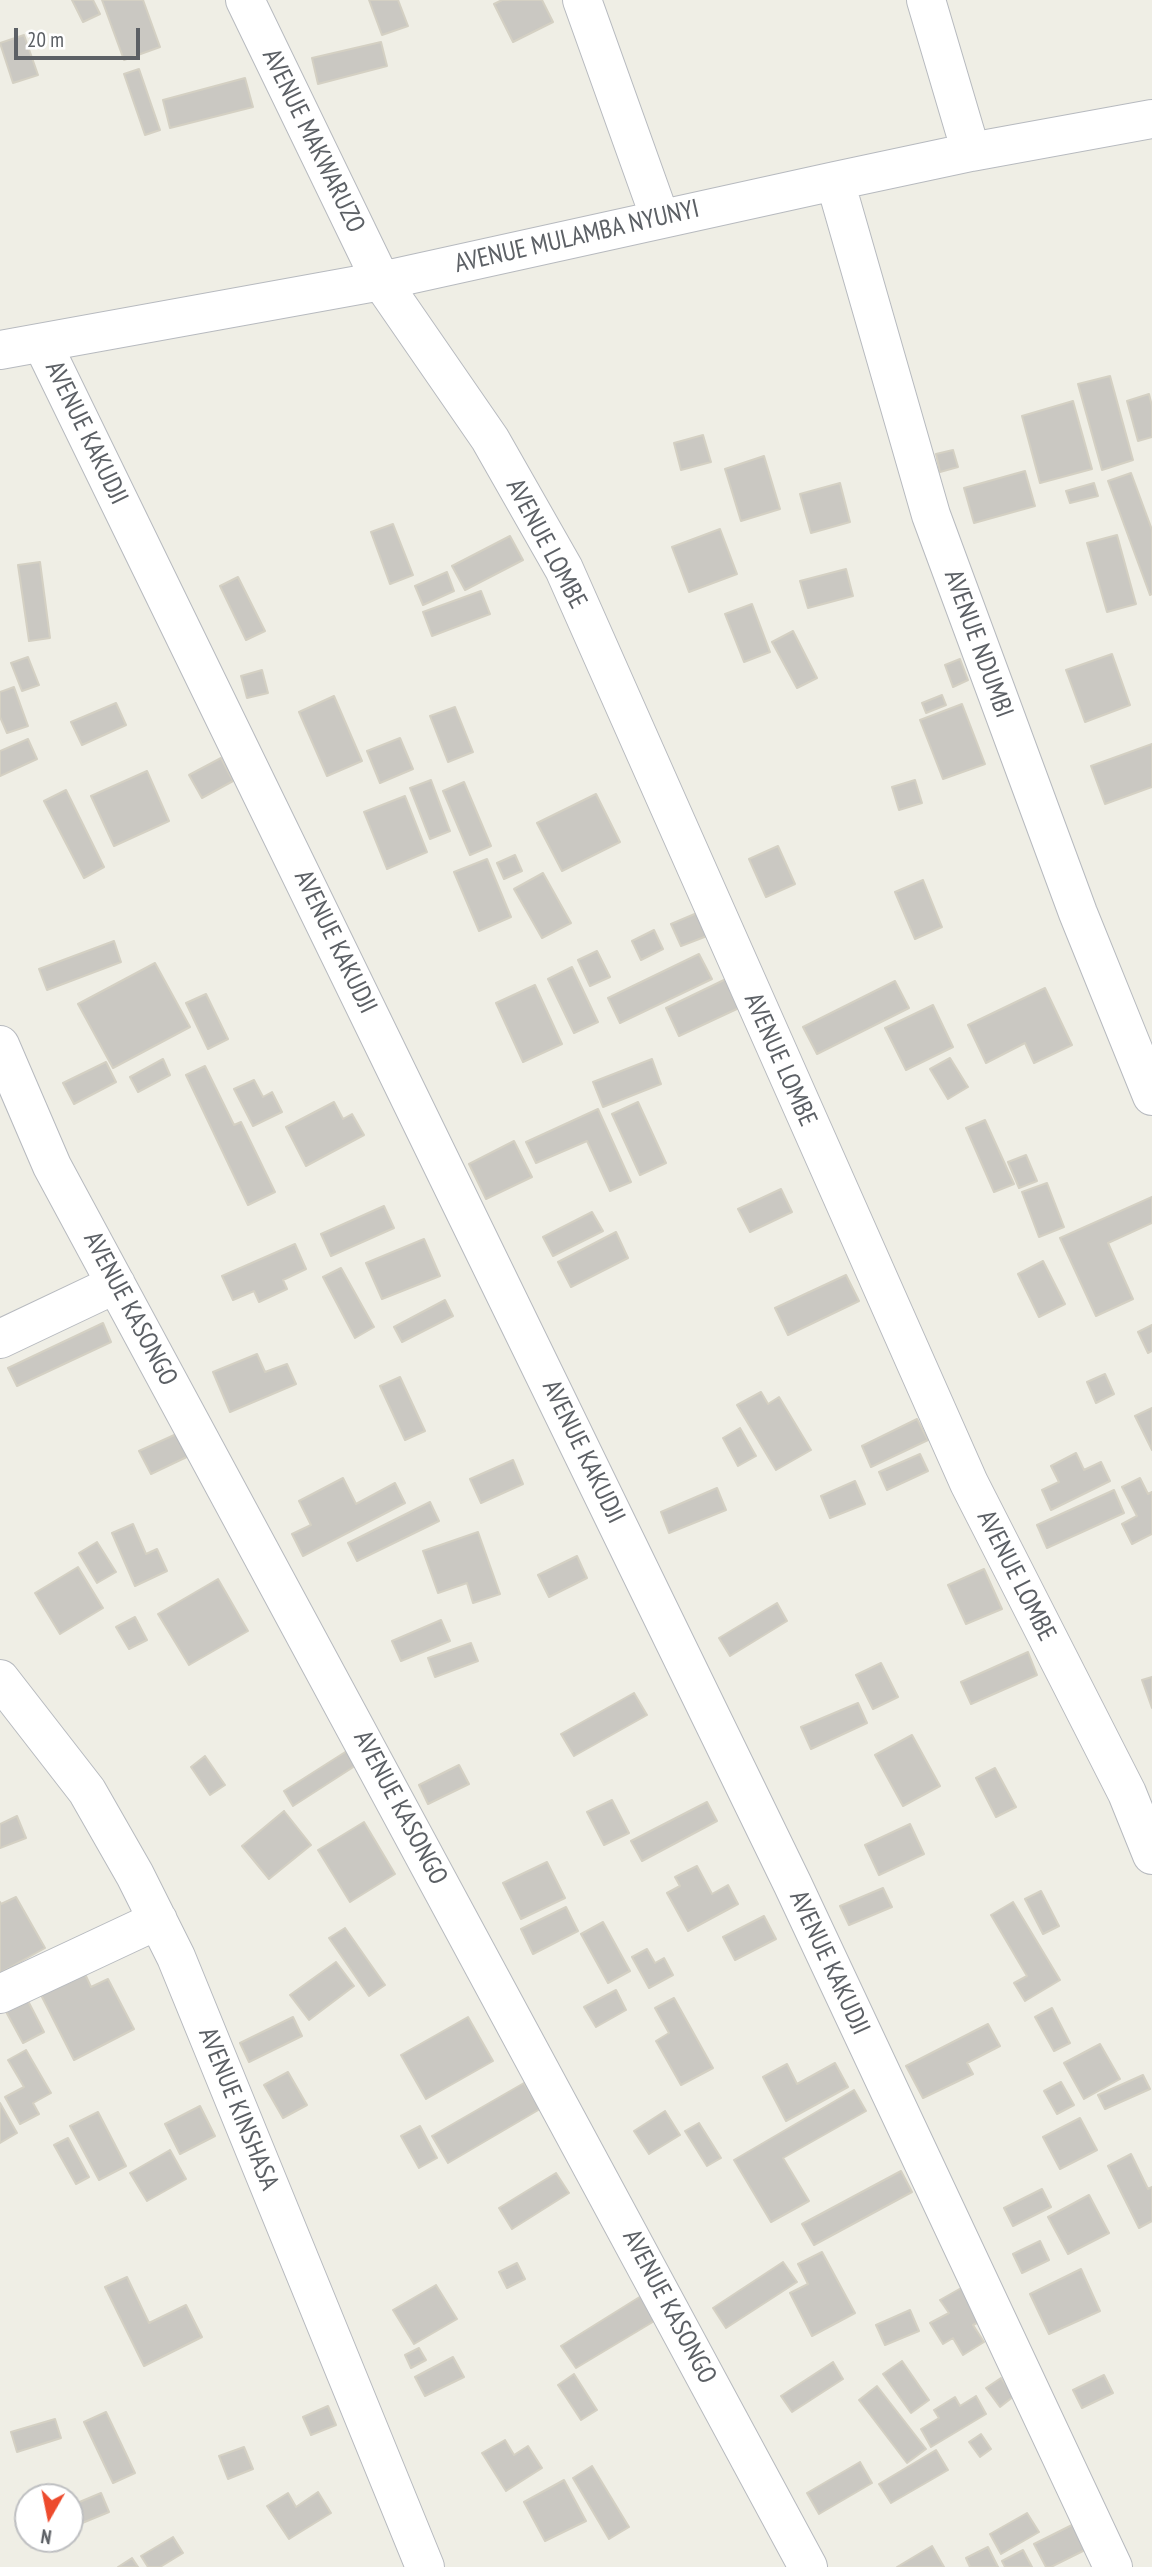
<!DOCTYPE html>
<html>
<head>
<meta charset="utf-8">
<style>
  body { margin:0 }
  #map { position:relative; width:1152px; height:2567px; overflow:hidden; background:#efeee5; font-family:"PT Sans Narrow",sans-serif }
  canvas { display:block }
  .north { position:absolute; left:14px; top:2483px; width:70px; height:70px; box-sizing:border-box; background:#fff; border:2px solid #bebfc1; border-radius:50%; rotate:189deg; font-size:19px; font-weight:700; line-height:28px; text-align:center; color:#5c6065 }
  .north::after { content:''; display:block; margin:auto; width:24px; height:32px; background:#ed4b2d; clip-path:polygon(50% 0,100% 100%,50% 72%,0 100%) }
  .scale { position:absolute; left:14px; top:28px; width:126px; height:32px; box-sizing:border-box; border:4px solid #5c6065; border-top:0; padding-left:9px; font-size:21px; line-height:24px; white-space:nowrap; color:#5c6065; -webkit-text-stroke:5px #fff; paint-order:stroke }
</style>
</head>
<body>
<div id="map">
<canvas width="1152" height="2567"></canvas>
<div class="north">N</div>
<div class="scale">20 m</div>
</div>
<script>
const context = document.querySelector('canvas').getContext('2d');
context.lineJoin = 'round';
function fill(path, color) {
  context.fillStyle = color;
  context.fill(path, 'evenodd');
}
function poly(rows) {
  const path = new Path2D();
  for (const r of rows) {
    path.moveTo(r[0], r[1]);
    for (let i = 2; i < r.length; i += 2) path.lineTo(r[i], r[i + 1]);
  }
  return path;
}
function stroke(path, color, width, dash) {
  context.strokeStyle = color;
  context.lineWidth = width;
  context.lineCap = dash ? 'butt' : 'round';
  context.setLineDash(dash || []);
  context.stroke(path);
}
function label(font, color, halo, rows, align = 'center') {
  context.font = font + ' "PT Sans Narrow",sans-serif';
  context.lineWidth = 6;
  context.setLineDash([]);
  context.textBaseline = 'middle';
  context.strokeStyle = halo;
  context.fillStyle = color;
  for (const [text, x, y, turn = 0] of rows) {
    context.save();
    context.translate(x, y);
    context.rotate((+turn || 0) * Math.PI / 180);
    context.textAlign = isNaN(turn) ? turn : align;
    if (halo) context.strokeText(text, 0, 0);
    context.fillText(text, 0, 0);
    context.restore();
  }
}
const building = poly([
  [72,0,93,0,100,14,83,22,72,0],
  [102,0,143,0,160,47,124,60,102,0],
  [369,0,398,0,408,26,382,35,369,0],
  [502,0,542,0,553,22,513,42,494,4,502,0],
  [24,35,38,75,13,83,0,43,24,35],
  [381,42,387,66,318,84,312,58,381,42],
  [139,69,160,130,145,135,124,74,139,69],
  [245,78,253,107,170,128,163,100,245,78],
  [1110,376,1133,460,1102,470,1078,384,1110,376],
  [1149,394,1152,406,1152,437,1138,441,1127,401,1149,394],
  [1073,401,1092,469,1040,483,1022,416,1073,401],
  [703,435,711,462,681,470,674,443,703,435],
  [953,450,958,467,940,472,936,454,953,450],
  [764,456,780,509,741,521,725,469,764,456],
  [1025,471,1035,506,974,523,964,488,1025,471],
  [1131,473,1152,530,1152,594,1150,595,1108,481,1131,473],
  [840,483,850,522,811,533,800,494,840,483],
  [1094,483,1098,496,1070,503,1066,491,1094,483],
  [393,524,413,575,390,584,371,532,393,524],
  [720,529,737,574,689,592,672,547,720,529],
  [1117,535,1136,604,1107,612,1087,543,1117,535],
  [510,536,523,560,465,590,452,566,510,536],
  [40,562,50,638,29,641,18,565,40,562],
  [846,569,853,596,808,608,800,581,846,569],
  [447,572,454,591,423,605,415,586,447,572],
  [238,577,265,631,246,640,220,586,238,577],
  [481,591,490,614,432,636,423,612,481,591],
  [752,604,770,652,744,662,725,614,752,604],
  [793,631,817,678,797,688,772,642,793,631],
  [1112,654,1130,705,1085,722,1066,670,1112,654],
  [28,657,39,685,22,691,11,663,28,657],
  [960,659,968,680,953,687,945,665,960,659],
  [262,670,268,693,247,698,241,676,262,670],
  [14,687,28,726,7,733,0,717,0,692,14,687],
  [942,695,946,705,926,713,922,703,942,695],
  [334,696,362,761,327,776,299,712,334,696],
  [116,703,126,725,82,745,71,722,116,703],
  [962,704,985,764,943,779,920,720,962,704],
  [455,707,473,752,448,762,430,716,455,707],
  [400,738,413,769,380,783,367,751,400,738],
  [28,739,37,759,0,776,0,751,28,739],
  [1152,744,1152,787,1105,804,1091,766,1152,744],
  [221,758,233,781,202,798,189,775,221,758],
  [147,771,169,821,114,846,91,796,147,771],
  [431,780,450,831,430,839,410,788,431,780],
  [915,780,922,803,899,810,892,787,915,780],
  [464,782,491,846,470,855,443,791,464,782],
  [66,790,104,867,84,878,44,801,66,790],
  [596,794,620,842,562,871,537,823,596,794],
  [405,796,427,852,387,869,364,812,405,796],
  [778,846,795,884,766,897,749,859,778,846],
  [515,855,522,871,504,879,497,863,515,855],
  [487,859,511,917,479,931,454,872,487,859],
  [543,873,571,923,542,938,514,889,543,873],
  [923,880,942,927,915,939,895,892,923,880],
  [697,913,707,936,681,946,671,924,697,913],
  [654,930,663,949,641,960,632,941,654,930],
  [114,941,121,962,47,990,39,969,114,941],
  [597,951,610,977,590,986,578,960,597,951],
  [699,954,712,979,620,1023,608,998,699,954],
  [155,963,190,1027,113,1068,78,1004,155,963],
  [572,967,598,1022,574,1033,548,979,572,967],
  [726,979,739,1008,679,1036,666,1008,726,979],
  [895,981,909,1008,817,1054,803,1027,895,981],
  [535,985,562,1044,523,1062,496,1003,535,985],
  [1045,988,1072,1045,1034,1063,1025,1043,986,1063,968,1025,1045,988],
  [206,994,228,1039,208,1049,186,1003,206,994],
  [933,1005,953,1047,906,1070,885,1028,933,1005],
  [950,1058,968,1087,948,1099,930,1069,950,1058],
  [163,1059,170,1075,138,1092,130,1077,163,1059],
  [652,1059,661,1084,603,1107,593,1082,652,1059],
  [106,1062,116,1082,74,1104,63,1083,106,1062],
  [205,1066,234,1125,241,1122,275,1192,248,1205,186,1075,205,1066],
  [254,1080,263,1097,272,1092,282,1112,253,1126,234,1089,254,1080],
  [334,1102,343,1119,352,1114,364,1135,306,1166,286,1127,334,1102],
  [638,1102,666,1163,640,1175,612,1114,638,1102],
  [598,1109,631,1182,610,1191,587,1141,536,1163,526,1142,598,1109],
  [985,1120,1014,1184,994,1192,966,1128,985,1120],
  [514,1141,532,1177,486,1199,469,1164,514,1141],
  [1026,1155,1037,1181,1019,1188,1008,1162,1026,1155],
  [1047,1183,1064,1227,1039,1237,1022,1192,1047,1183],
  [781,1189,792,1212,750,1232,738,1209,781,1189],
  [1152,1197,1152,1223,1108,1243,1133,1299,1096,1316,1060,1238,1152,1197],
  [384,1206,394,1228,331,1256,321,1234,384,1206],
  [592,1212,603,1231,553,1256,543,1237,592,1212],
  [616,1232,628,1258,571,1287,558,1262,616,1232],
  [424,1239,440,1276,382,1299,366,1263,424,1239],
  [295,1244,306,1269,283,1280,287,1289,259,1302,254,1291,233,1300,222,1276,295,1244],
  [1043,1261,1065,1304,1039,1317,1018,1274,1043,1261],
  [341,1268,374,1327,355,1338,323,1277,341,1268],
  [846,1275,859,1301,788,1335,775,1308,846,1275],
  [445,1300,453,1316,402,1342,394,1327,445,1300],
  [103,1323,111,1342,17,1386,8,1368,103,1323],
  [1152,1325,1152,1351,1148,1353,1138,1332,1152,1325],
  [257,1354,265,1372,287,1364,296,1384,230,1412,213,1372,257,1354],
  [1105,1374,1114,1394,1096,1403,1087,1382,1105,1374],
  [400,1377,425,1431,405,1440,380,1386,400,1377],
  [761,1392,768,1404,779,1397,811,1450,776,1470,737,1405,761,1392],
  [1152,1408,1152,1450,1135,1416,1152,1408],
  [917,1419,928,1440,871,1467,862,1446,917,1419],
  [740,1428,756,1456,738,1466,723,1438,740,1428],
  [183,1431,193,1454,151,1474,139,1451,183,1431],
  [1076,1453,1084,1470,1101,1462,1110,1481,1051,1510,1042,1490,1059,1482,1051,1466,1076,1453],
  [920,1454,928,1471,887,1490,879,1472,920,1454],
  [513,1460,523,1484,481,1503,470,1479,513,1460],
  [343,1478,356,1504,395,1483,405,1503,303,1556,292,1534,311,1525,299,1501,343,1478],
  [1140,1478,1148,1494,1152,1492,1152,1534,1132,1544,1122,1524,1137,1516,1122,1487,1140,1478],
  [855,1481,865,1504,830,1518,821,1496,855,1481],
  [717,1488,726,1510,669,1533,661,1512,717,1488],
  [1114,1490,1124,1513,1047,1548,1037,1525,1114,1490],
  [430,1502,439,1521,357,1561,348,1543,430,1502],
  [133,1524,146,1554,157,1549,167,1571,135,1586,112,1533,133,1524],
  [478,1532,500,1594,473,1603,467,1583,438,1593,423,1551,478,1532],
  [97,1542,116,1572,97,1583,79,1553,97,1542],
  [577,1556,587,1578,549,1597,538,1575,577,1556],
  [78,1567,103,1608,60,1634,35,1593,78,1567],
  [984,1569,1002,1609,966,1624,948,1585,984,1569],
  [218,1579,248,1631,189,1665,158,1614,218,1579],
  [777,1603,787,1621,730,1656,719,1638,777,1603],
  [135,1617,147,1640,129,1649,116,1627,135,1617],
  [441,1620,450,1641,401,1661,392,1641,441,1620],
  [471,1643,478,1661,435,1677,428,1658,471,1643],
  [1028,1652,1037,1675,971,1704,961,1682,1028,1652],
  [881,1663,898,1697,873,1709,856,1675,881,1663],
  [1152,1677,1152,1708,1142,1680,1152,1677],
  [634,1693,647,1715,574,1756,561,1734,634,1693],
  [858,1703,867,1723,811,1749,801,1727,858,1703],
  [912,1735,940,1786,903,1806,875,1755,912,1735],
  [350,1749,358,1764,293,1806,284,1791,350,1749],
  [205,1756,225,1785,210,1795,191,1767,205,1756],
  [459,1765,469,1784,428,1804,419,1785,459,1765],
  [995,1768,1016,1807,996,1817,976,1778,995,1768],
  [612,1800,629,1833,604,1845,587,1812,612,1800],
  [707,1802,717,1821,642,1861,631,1841,707,1802],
  [284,1811,311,1845,269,1879,242,1846,284,1811],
  [17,1816,26,1838,0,1848,0,1824,17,1816],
  [364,1822,395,1874,350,1902,318,1850,364,1822],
  [910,1824,924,1854,879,1875,865,1845,910,1824],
  [547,1862,565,1898,521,1919,503,1883,547,1862],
  [697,1866,712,1894,728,1885,738,1904,688,1931,667,1893,680,1886,675,1877,697,1866],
  [883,1888,892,1907,849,1925,840,1906,883,1888],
  [1041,1891,1059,1926,1043,1934,1025,1899,1041,1891],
  [16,1897,45,1948,0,1973,0,1902,1,1904,16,1897],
  [1013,1902,1060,1980,1025,2001,1014,1983,1027,1976,991,1915,1013,1902],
  [566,1907,578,1931,533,1954,521,1929,566,1907],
  [764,1916,776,1939,735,1960,723,1937,764,1916],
  [603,1922,630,1971,608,1983,581,1934,603,1922],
  [345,1928,385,1985,369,1996,329,1938,345,1928],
  [647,1949,655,1963,664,1958,673,1975,649,1988,632,1957,647,1949],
  [336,1962,354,1986,309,2020,290,1995,336,1962],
  [85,1974,91,1987,108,1979,134,2029,74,2060,41,1995,85,1974],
  [616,1990,626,2010,596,2027,584,2007,616,1990],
  [26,1997,44,2032,23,2043,4,2008,26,1997],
  [674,1998,713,2068,681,2085,656,2041,669,2033,655,2008,674,1998],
  [1052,2008,1070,2043,1054,2051,1035,2017,1052,2008],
  [293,2017,302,2036,249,2062,240,2043,293,2017],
  [468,2017,493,2061,426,2099,401,2055,468,2017],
  [988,2024,1000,2046,967,2063,973,2074,923,2098,906,2066,988,2024],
  [1100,2044,1120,2079,1084,2099,1064,2063,1100,2044],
  [26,2050,51,2093,33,2103,39,2114,20,2124,5,2097,24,2087,8,2060,26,2050],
  [835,2063,848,2087,786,2121,763,2077,787,2064,797,2084,835,2063],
  [288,2072,307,2105,283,2118,264,2085,288,2072],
  [1143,2075,1150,2089,1105,2109,1098,2095,1143,2075],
  [1061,2082,1074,2105,1057,2114,1044,2091,1061,2082],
  [524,2083,540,2109,448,2163,432,2136,524,2083],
  [854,2090,866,2111,783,2158,809,2201,771,2222,734,2160,854,2090],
  [0,2103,17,2133,0,2143,0,2103],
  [200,2106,215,2136,180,2154,165,2124,200,2106],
  [665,2111,680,2135,649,2154,634,2131,665,2111],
  [98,2112,126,2166,99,2180,70,2126,98,2112],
  [1080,2118,1097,2150,1060,2169,1043,2137,1080,2118],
  [699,2123,721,2158,707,2166,685,2131,699,2123],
  [420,2126,437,2158,419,2168,401,2136,420,2126],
  [68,2138,89,2177,76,2184,54,2145,68,2138],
  [170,2150,186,2179,147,2201,130,2173,170,2150],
  [1131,2154,1148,2189,1152,2187,1152,2221,1139,2228,1108,2166,1131,2154],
  [901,2171,912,2192,814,2245,802,2224,901,2171],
  [556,2173,569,2193,512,2229,499,2208,556,2173],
  [1042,2189,1051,2207,1013,2226,1004,2208,1042,2189],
  [1089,2195,1109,2233,1068,2254,1048,2217,1089,2195],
  [1040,2241,1049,2260,1022,2273,1013,2254,1040,2241],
  [822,2252,855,2313,812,2336,790,2293,808,2284,798,2264,822,2252],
  [783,2262,797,2282,726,2328,713,2308,783,2262],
  [517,2263,525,2279,507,2288,499,2272,517,2263],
  [1081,2269,1100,2311,1049,2334,1030,2294,1081,2269],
  [127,2277,149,2323,186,2305,202,2337,144,2366,105,2287,127,2277],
  [436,2285,457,2319,414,2344,393,2310,436,2285],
  [963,2287,983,2320,973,2325,984,2342,963,2355,953,2338,943,2344,930,2323,949,2313,940,2300,963,2287],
  [646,2293,661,2317,576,2368,561,2346,646,2293],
  [910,2310,919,2331,885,2345,876,2325,910,2310],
  [419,2348,426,2360,411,2368,405,2355,419,2348],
  [453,2357,464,2377,425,2396,415,2377,453,2357],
  [902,2361,929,2400,911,2413,883,2374,902,2361],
  [833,2362,843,2379,792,2412,781,2396,833,2362],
  [574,2374,597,2410,581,2420,558,2385,574,2374],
  [1104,2375,1113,2393,1082,2408,1073,2390,1104,2375],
  [1001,2378,1014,2396,1000,2407,986,2388,1001,2378],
  [877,2386,926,2449,907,2463,859,2400,877,2386],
  [976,2396,986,2414,931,2447,921,2429,939,2418,934,2410,955,2397,960,2406,976,2396],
  [328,2406,336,2425,311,2435,303,2417,328,2406],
  [106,2412,135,2473,113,2483,84,2422,106,2412],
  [55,2419,61,2438,17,2452,11,2432,55,2419],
  [981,2434,991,2449,980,2457,969,2442,981,2434],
  [505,2440,514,2455,528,2446,542,2468,506,2491,482,2453,505,2440],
  [244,2447,253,2469,228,2479,219,2456,244,2447],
  [936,2450,948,2470,891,2503,879,2484,936,2450],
  [860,2462,872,2483,819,2514,807,2493,860,2462],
  [592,2466,629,2527,609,2539,573,2478,592,2466],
  [564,2480,586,2521,545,2541,524,2502,564,2480],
  [318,2492,331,2513,289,2539,267,2506,288,2493,296,2507,318,2492],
  [101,2493,109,2512,70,2528,70,2506,101,2493],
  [1027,2513,1039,2532,1001,2554,990,2534,1027,2513],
  [1080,2521,1093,2546,1051,2567,1046,2567,1034,2544,1080,2521],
  [173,2537,183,2553,160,2567,148,2567,141,2556,173,2537],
  [932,2546,944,2567,897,2567,932,2546],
  [988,2547,998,2567,970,2567,966,2558,988,2547],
  [1023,2550,1032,2567,1005,2567,1002,2561,1023,2550],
  [132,2558,138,2567,118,2567,132,2558]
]);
fill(building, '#cac8c2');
stroke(building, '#d4d0c3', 2);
const minor = poly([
  [245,0,381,281,490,439,564,569,969,1483,1127,1793,1152,1855],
  [582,0,660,218],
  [926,0,971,152],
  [835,181,931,515,1078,913,1152,1096],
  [42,343,792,1883,1113,2567],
  [0,350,381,281,835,181,971,152,1152,119],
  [0,1045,52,1166,808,2567],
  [0,1339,116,1284],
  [0,1679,87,1791,135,1875,176,1957,425,2567],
  [0,1994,158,1920]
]);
stroke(minor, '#b7babf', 40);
stroke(minor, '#fff', 38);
label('26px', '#5c6065', '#fff', [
  ["AVENUE MAKWARUZO",313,141,64],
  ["AVENUE MULAMBA NYUNYI",577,237,-13],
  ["AVENUE KAKUDJI",86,433,64],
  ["AVENUE LOMBE",546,544,62],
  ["AVENUE NDUMBI",978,644,70],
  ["AVENUE KAKUDJI",335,942,64],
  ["AVENUE LOMBE",780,1060,66],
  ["AVENUE KASONGO",130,1309,62],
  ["AVENUE KAKUDJI",583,1452,64],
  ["AVENUE LOMBE",1016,1576,63],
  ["AVENUE KASONGO",400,1808,62],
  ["AVENUE KAKUDJI",829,1963,65],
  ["AVENUE KINSHASA",238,2109,68],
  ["AVENUE KASONGO",669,2307,62]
]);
</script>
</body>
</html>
